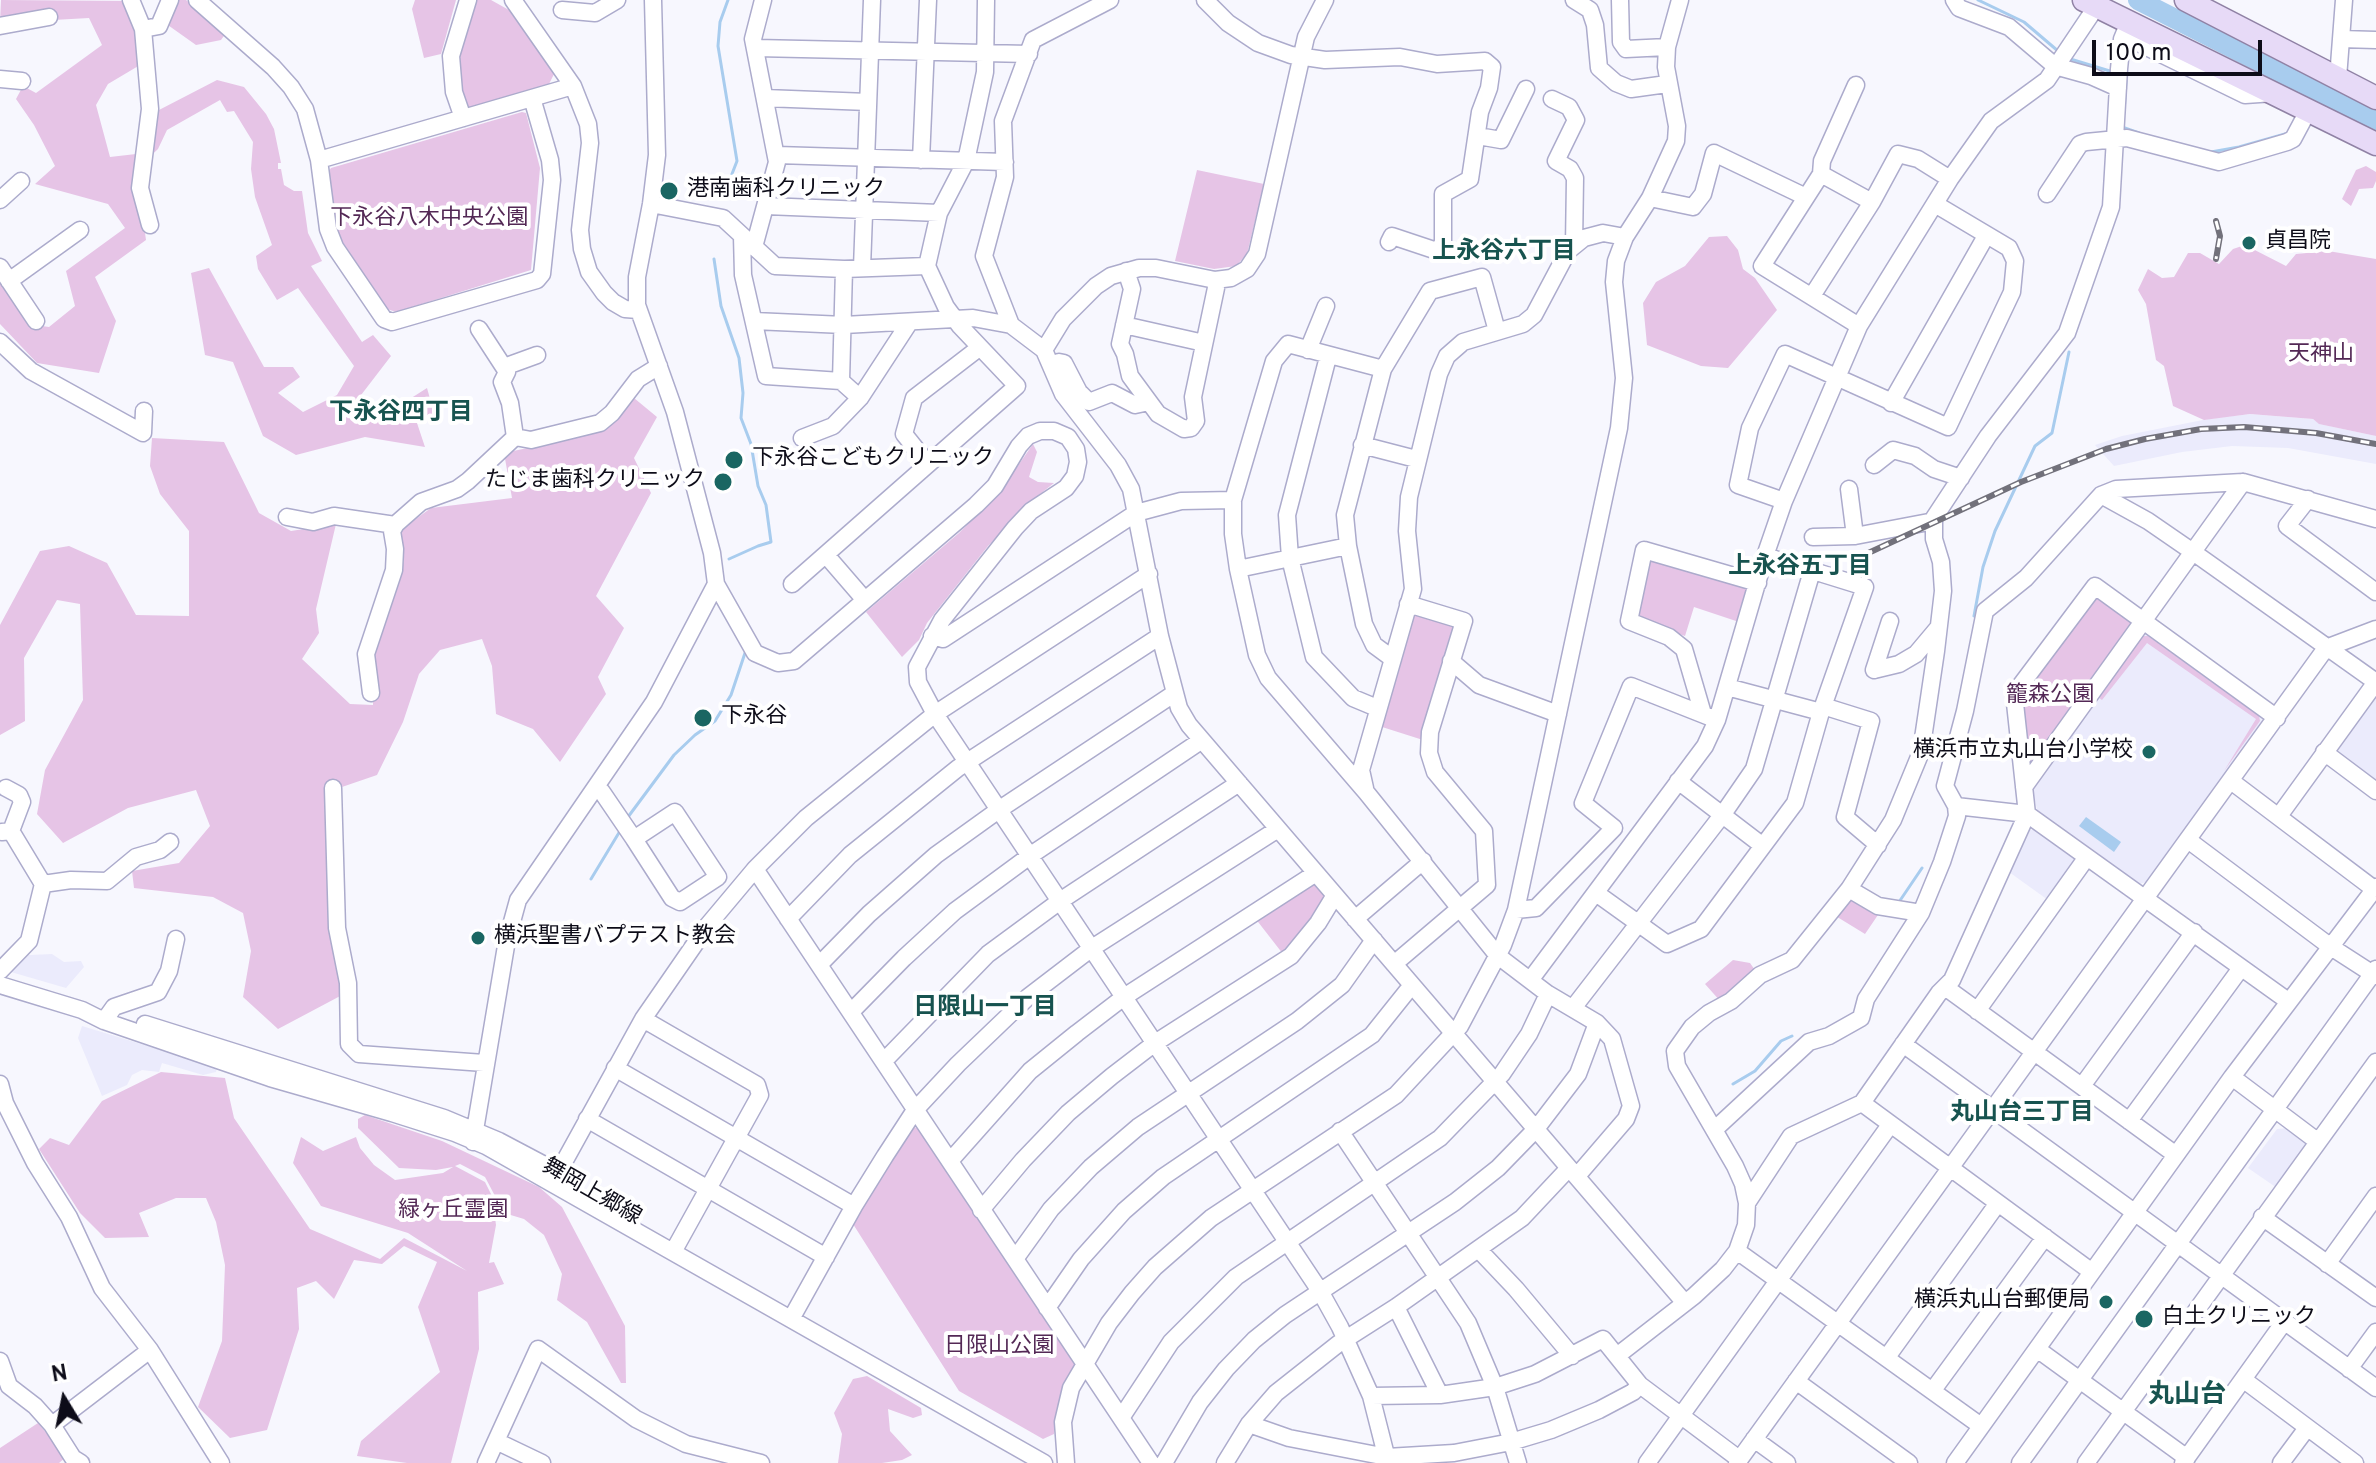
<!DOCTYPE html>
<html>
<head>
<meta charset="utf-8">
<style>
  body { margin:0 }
  #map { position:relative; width:2376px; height:1463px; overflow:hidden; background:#f7f7fe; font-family:Overpass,sans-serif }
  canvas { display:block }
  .north { position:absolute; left:24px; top:1359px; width:80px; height:80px; -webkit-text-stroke:6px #fff; paint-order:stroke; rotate:350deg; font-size:22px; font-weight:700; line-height:32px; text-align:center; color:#0d0c18 }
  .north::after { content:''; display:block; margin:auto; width:28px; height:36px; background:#0d0c18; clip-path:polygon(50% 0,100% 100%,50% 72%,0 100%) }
  .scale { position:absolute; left:2092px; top:40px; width:170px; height:36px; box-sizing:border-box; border:4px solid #0d0c18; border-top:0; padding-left:10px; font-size:24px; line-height:28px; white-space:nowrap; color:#0d0c18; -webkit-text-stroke:6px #fff; paint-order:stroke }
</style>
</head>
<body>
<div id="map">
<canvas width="2376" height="1463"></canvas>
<div class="north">N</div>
<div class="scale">100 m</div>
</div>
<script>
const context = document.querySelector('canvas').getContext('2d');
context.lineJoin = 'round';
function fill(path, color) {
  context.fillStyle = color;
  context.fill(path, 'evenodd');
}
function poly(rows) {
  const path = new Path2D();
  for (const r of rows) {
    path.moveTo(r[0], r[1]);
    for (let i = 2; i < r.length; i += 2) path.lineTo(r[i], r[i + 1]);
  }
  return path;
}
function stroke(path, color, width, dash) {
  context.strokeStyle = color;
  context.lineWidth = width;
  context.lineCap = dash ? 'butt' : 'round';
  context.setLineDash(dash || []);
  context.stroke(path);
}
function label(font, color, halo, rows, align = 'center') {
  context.font = font + ' Overpass,"Noto Sans JP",sans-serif';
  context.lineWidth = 8;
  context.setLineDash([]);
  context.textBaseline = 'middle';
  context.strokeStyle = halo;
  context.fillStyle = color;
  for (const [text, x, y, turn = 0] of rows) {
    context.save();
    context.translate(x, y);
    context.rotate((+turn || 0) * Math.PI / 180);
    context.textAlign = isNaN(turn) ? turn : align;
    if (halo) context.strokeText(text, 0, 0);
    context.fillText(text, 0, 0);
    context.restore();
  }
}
fill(poly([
  [2250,414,2313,419,2320,424,2376,436,2376,464,2288,448,2232,446,2182,452,2114,466,2095,445,2122,436,2208,419],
  [2149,633,2261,714,2262,722,2146,882,2139,884,2038,813,2032,790,2143,634],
  [2376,698,2376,783,2337,754,2335,745,2369,699],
  [2036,829,2074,857,2075,862,2048,900,2009,872,2030,830],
  [24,952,30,955,52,954,64,962,81,961,84,967,66,988,4,970],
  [82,1026,217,1067,216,1072,203,1075,162,1063,159,1072,142,1070,132,1075,127,1085,102,1096,78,1038],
  [2289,1128,2305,1139,2306,1148,2277,1188,2248,1168,2277,1129]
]), '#ebebfc');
fill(poly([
  [1,0,131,1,140,65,108,84,96,105,110,157,136,154,145,130,159,110,217,80,244,87,266,114,274,129,281,163,278,163,278,169,281,169,284,185,294,191,302,191,308,233,322,261,311,266,362,342,373,335,391,356,358,399,372,423,427,388,434,413,417,423,425,447,365,437,296,455,263,436,233,362,205,355,191,273,209,268,264,367,293,367,300,377,278,393,303,412,337,395,354,366,298,288,277,300,258,269,256,256,272,245,255,197,251,169,253,142,234,111,227,112,220,100,167,130,158,149,139,167,133,191,135,203,141,205,146,240,95,277,116,321,99,373,37,363,0,324,0,278,35,325,49,327,75,306,66,271,125,228,108,204,35,184,55,166,34,125,16,99,23,86,36,93,102,45,89,18,0,23],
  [177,0,186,0,226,33,221,40,196,45,165,23],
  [415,0,456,0,441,54,424,58,412,9],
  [472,0,491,0,509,10,554,74,549,84,464,110,454,56],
  [522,112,526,113,540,168,531,270,396,312,387,309,342,241,336,226,327,174,331,168],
  [2366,166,2376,172,2376,181,2373,188,2359,189,2351,206,2342,199,2356,170],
  [1197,170,1264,184,1247,254,1236,266,1214,269,1175,261],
  [1727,236,1738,250,1743,269,1755,278,1777,310,1728,368,1701,366,1647,345,1643,303,1656,282,1685,266,1709,237],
  [2245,245,2286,266,2296,254,2328,251,2376,259,2376,436,2319,424,2313,419,2250,414,2204,420,2173,406,2164,366,2156,360,2146,304,2138,290,2148,269,2162,278,2174,277,2188,253,2200,253,2219,264,2233,249],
  [634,398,657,417,634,458,651,493,596,596,624,628,598,677,606,694,560,762,533,729,496,714,492,666,482,639,440,650,419,674,403,722,377,775,339,788,344,994,278,1029,243,997,251,951,243,913,213,897,134,888,132,871,179,863,210,826,196,790,128,808,63,843,37,814,45,770,83,700,80,604,57,600,24,658,25,721,0,735,0,625,40,551,69,546,107,563,136,615,189,616,189,531,160,494,150,466,152,438,224,442,259,513,291,531,336,524,316,609,319,633,302,659,350,704,373,705,373,646,404,561,399,531,431,508,512,498,504,453,584,436],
  [1033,444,1037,452,1029,477,1038,482,1054,483,1035,498,988,546,927,623,919,640,902,657,866,612,959,533,999,493],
  [1649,557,1749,587,1739,622,1694,607,1685,636,1635,618],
  [2101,597,2132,620,2132,626,2035,764,2026,764,2018,697,2089,599],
  [1412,610,1458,624,1423,740,1379,726],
  [2143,636,2148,636,2259,716,2260,721,2224,771,2256,719,2147,643,2102,700,2098,697],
  [1316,879,1329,897,1283,954,1255,918],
  [1850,894,1880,912,1865,934,1834,915],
  [1733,960,1750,963,1757,973,1721,1002,1705,984],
  [161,1072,225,1078,234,1118,310,1229,380,1259,404,1238,467,1271,408,1233,321,1206,293,1163,301,1137,323,1151,356,1137,360,1148,374,1165,395,1180,443,1173,453,1167,436,1170,399,1168,358,1128,358,1119,365,1115,442,1141,539,1187,562,1207,625,1326,626,1383,621,1383,587,1322,557,1300,562,1274,544,1235,524,1219,504,1213,485,1177,460,1164,455,1166,485,1182,492,1196,496,1225,489,1263,494,1262,504,1284,478,1292,479,1349,451,1463,407,1463,357,1456,361,1441,440,1372,418,1307,437,1262,404,1246,382,1264,354,1260,334,1299,316,1281,297,1288,299,1329,267,1430,230,1438,198,1407,222,1341,225,1265,216,1222,206,1198,176,1198,139,1213,149,1237,105,1238,80,1213,39,1149,50,1138,69,1145,102,1101],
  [920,1127,1075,1358,1075,1368,1057,1407,1054,1434,1043,1439,959,1391,853,1224,878,1177,912,1128],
  [867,1376,921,1408,922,1415,913,1418,888,1409,890,1431,912,1455,902,1460,882,1463,838,1463,842,1434,834,1413,853,1379],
  [38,1423,66,1457,59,1463,0,1463,0,1448]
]), '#e6c4e6');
fill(poly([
  [2086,817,2121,842,2114,852,2079,826]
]), '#a8ccee');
stroke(poly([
  [1978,0,2024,22,2058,51],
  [2067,58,2113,72],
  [2124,113,2126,81],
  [2123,125,2122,127,2139,133],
  [2181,145,2196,149],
  [2211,152,2239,147,2285,134],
  [725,192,737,161,718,46,720,22,728,0],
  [714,259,721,306,739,358,743,393,741,418,751,444,758,486,766,505,771,542,758,546,729,559],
  [1974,616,1983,567,1995,531,2035,446,2052,433,2069,352],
  [628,817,674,755,695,735,715,721,731,695,745,653],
  [591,879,620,831],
  [1899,902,1922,868],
  [1733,1084,1755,1071,1781,1041,1792,1036]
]), '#a8ccee', 3);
stroke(poly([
  [2138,0,2376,121]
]), '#a8ccee', 20);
const minor = poly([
  [131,0,143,29,150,109,140,188,150,225],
  [197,0,273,67,291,87,305,109,319,160,328,229,335,247,384,319,392,322,537,280,542,274,552,180,550,160,532,98],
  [513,0,573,86,588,124,590,143,580,230,582,249,589,272,604,293,613,302,625,309,638,310],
  [1205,0,1228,23,1258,43,1291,55,1325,60,1400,57,1437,64,1485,61,1492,67,1489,88,1480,112,1470,179,1443,194,1443,242,1440,249,1434,250,1392,236,1389,242],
  [1574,0,1590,10,1595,25,1599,68,1616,83,1631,89,1667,84],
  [1620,0,1621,42,1626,49,1667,47],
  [1954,0,1959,8,2009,27,2055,66,2091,76,2118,88],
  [562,10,595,13,617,0],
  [0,26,49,17],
  [143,29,159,26,170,0],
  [2124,36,2245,95,2274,93],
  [2341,39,2376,40],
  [756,48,1029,54],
  [2338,78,2344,0],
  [0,79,22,81],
  [765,98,868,102],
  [1552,99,1569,107,1576,120,1556,161,1570,169,1575,178,1574,246],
  [463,118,454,92,451,56,468,0],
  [1478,136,1501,140,1526,89],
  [777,155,1005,162],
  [319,160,573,86],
  [921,160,928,0],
  [1821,174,1822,161,1856,85],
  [2047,194,2080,144,2086,142,2127,138,2219,162,2287,142,2293,139,2309,109],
  [1650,198,1693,207,1703,194,1714,153,1806,197],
  [0,200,21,181],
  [651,204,723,218,775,266,844,269,927,266],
  [766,206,939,213],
  [742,236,743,275,766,376,841,381],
  [754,247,777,162,753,39,763,0],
  [0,267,36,321],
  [862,268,872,0],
  [844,269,841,381,860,398],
  [1126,271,1132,289,1120,344,1125,354,1130,376,1158,414,1184,429,1191,428,1196,421,1193,397,1216,288,1215,280],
  [9,281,80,230],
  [1812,296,1872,202,1898,154,1918,159,1950,179],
  [754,321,844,325,973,318,1011,325,1044,350,1063,394,1118,465,1131,489,1160,636,1179,708,1189,725,1685,1303],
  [1011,325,984,256,1005,177,1003,121,1033,40,1110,0],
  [1124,325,1204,343],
  [1859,326,1762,266,1821,174,1872,202],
  [479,329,507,372,502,382,510,403,515,437],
  [0,342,31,371,143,433,144,411],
  [1044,350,1063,319,1096,286,1111,276,1139,268,1156,268,1215,280,1231,278,1247,269,1257,254,1306,37,1325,0],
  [1308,350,1326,306],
  [1328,357,1287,515,1290,558,1314,657,1353,698,1377,708],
  [1051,365,1059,362,1064,363,1079,392,1089,402,1112,393,1135,405,1149,402],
  [504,367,537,355],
  [1383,369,1288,344,1274,361,1233,500,1233,534,1238,569,1257,655,1268,678,1366,792,1498,956,1548,994,1597,1023,1612,1039,1631,1106,1626,1119,1577,1176],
  [1891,403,1986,236],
  [802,438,833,426,860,398,909,323],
  [1362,445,1416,459],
  [928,464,904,434,914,398,979,348],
  [1874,465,1893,450,1915,456,1934,469,1961,478],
  [1849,489,1855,536],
  [2101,495,2148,521,2193,552,2376,682],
  [2308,499,2287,526,2376,592],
  [1784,501,1738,485,1750,428,1785,354,1948,427,2012,292,2015,261,2009,248,1935,204],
  [287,517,313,522,334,516,395,525],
  [1813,537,1855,536,1934,521],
  [826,555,864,599],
  [1238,569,1348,546],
  [716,584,755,653,778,663,794,661,976,505,995,486,1019,446,1028,436,1040,431,1054,431,1068,437,1076,449,1078,462,1075,476,1066,488,1031,511,1015,528,942,620,917,667,918,682,935,714,1320,1291,1340,1327,1371,1396,1388,1463],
  [792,584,1017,386,960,326,946,307,927,266,939,213,966,161,985,72,986,0],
  [932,636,943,639,1136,513,1181,501,1233,500],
  [1393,659,1374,645,1364,624,1348,546,1345,515,1383,369,1430,291,1482,277,1497,331],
  [1451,661,1479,685,1558,714],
  [1874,670,1899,664,1916,654,1937,629],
  [1874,670,1890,621],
  [1727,687,1821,712],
  [371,693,366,654,394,570,395,549,392,531,396,524,421,502,457,489,468,481,515,437,531,440,600,423,612,413,638,379,659,366],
  [1823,706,1871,721,1845,817,1878,845],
  [1703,714,1684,649,1669,637,1629,621,1644,550,1758,583],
  [2324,752,2376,791],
  [1678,781,1763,846],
  [2231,781,2374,889],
  [2024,787,2243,482],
  [333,788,337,928,348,983,349,1044,359,1054,484,1063],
  [596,788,602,792,634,839,672,898,680,902,718,877,675,812,634,839],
  [1365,788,1361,770,1413,589,1407,531,1409,497,1439,374,1447,356,1463,342,1523,324,1534,315,1568,251,1584,238,1603,233,1625,237],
  [1956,806,2027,814,2288,1001],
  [2279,816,2376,682],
  [2,832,11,831,22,802,19,795,6,788],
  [2188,840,2331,947,2376,976],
  [755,869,1151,1463],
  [43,884,71,880,107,881,136,857,160,850,170,842],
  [1849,889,1878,906,1921,913],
  [1596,893,1667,944,1701,929,1795,803,1821,712,1865,587,1765,556],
  [1516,910,1536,908,1614,828,1583,803,1631,686,1717,720],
  [788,919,850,855,958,768,1160,636],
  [1355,919,1423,861],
  [1394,964,1487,885,1484,831,1435,772,1429,753,1430,732,1464,621,1408,604],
  [819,965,869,914,936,855,1000,809,1175,693],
  [0,971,29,941,43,884,11,831],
  [1531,979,1705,746,1717,720,1765,556,1784,501,1859,326,1950,179,1991,121,2047,80,2096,7],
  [0,985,82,1010,104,1021,270,1078,392,1113,455,1133,486,1146,1044,1463],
  [1945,987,2176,1155],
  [1573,1008,1723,814,1754,769,1812,571],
  [1977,1011,2087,857],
  [851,1012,904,958,955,911,1031,855,1202,740],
  [643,1019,757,1085,760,1095,673,1252],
  [104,1021,114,1007,158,992,169,971,176,939],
  [145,1024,444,1118,499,1141,552,1169],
  [1903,1044,2376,1388],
  [884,1061,988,954,1060,901,1239,783],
  [615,1068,854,1206],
  [2232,1077,2317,1141],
  [0,1084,5,1103,35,1163,69,1217,102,1288,150,1350,221,1463],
  [2082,1086,2194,932],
  [1862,1103,2092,1272],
  [587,1119,826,1257],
  [2129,1121,2241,968],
  [1714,1130,1809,1042,1829,1036,1861,1018,1866,999,1921,913,1942,862,1957,816,1956,806,1945,786,1965,711,1985,611,2026,578,2101,495,2116,489,2243,482,2376,519],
  [1340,1131,1468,1323,1495,1387,1518,1463],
  [473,1142,507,940,518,900,654,702,716,584,712,553,675,412,637,305,637,277,651,204,657,155,653,0],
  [950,1161,1030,1071,1077,1033,1124,997,1316,873],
  [553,1182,643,1019,708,925,755,869,806,818,935,714,1149,574],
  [1747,1203,1791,1136,1862,1103,1939,993,1952,980,2027,814,2014,694,2095,586,2277,718],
  [981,1210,1023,1160,1068,1113,1112,1076,1155,1043,1291,956,1318,923,1335,895],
  [2262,1217,2376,1298],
  [1479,1250,1516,1289,1572,1356],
  [1737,1251,1981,1426],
  [1015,1259,1051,1209,1091,1167,1138,1127,1297,1021,1342,985,1374,940],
  [2327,1264,2376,1196],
  [1396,1307,1440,1395],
  [1047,1308,1081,1259,1124,1211,1163,1177,1372,1035,1412,985],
  [791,1319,854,1206,885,1156,915,1110,958,1064,1028,997,1092,948,1278,829],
  [2037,1349,2187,1458],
  [1618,1355,1694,1296,1723,1269,1737,1251,1746,1225,1747,1203,1743,1184,1735,1166,1677,1066,1675,1051,1692,1027,1709,1013,1731,1001,1760,975,1792,960,1849,889,1893,820,1921,752,1936,651,1943,591,1941,562,1934,539,1934,518,1988,436,2067,333,2111,207,2119,69,2122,39,2129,22],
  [1887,1357,1998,1203],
  [0,1361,9,1386,35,1406,52,1425,73,1458,81,1463],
  [2349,1369,2376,1332],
  [2244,1380,2355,1463],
  [1796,1381,1909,1463],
  [1933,1390,2045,1237],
  [1371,1396,1440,1395,1495,1387,1535,1374,1603,1339,1640,1385,1739,1459],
  [1121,1418,1171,1342,1236,1277,1440,1138,1502,1074,1529,1034,1548,994],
  [1249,1424,1289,1438,1387,1457,1454,1453,1511,1442,1551,1430,1599,1410,1633,1392,1640,1385],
  [52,1425,150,1350],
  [1754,1439,1787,1463],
  [496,1441,538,1349,636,1419,686,1444,761,1463],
  [486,1463,496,1441,542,1463],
  [1066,1463,1063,1422,1071,1388,1109,1323,1132,1293,1155,1267,1211,1218,1396,1095,1460,1026,1503,945,1516,910,1619,428,1624,378,1614,282,1616,261,1625,237,1650,198,1676,141,1677,126,1666,67,1667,47,1680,0],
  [1164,1463,1200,1402,1226,1369,1254,1340,1285,1315,1455,1202,1498,1168,1536,1129,1578,1074,1597,1023],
  [1225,1463,1249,1424,1276,1393,1338,1344,1396,1307,1522,1218,1569,1168],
  [1647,1463,1890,1125],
  [1737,1463,2326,648,2376,629],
  [1955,1463,2232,1077,2376,887],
  [2020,1463,2376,969],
  [2086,1463,2376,1062],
  [2183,1463,2284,1322],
  [2281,1463,2307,1428]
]);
const major = poly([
  [2084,0,2376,144],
  [2186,0,2376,98]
]);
stroke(minor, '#acabcc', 19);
stroke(major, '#9082a5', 25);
stroke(minor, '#fff', 16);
stroke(major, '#e7daf7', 22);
const rail = poly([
  [2216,221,2220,236,2216,259],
  [1864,555,2021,482,2106,449,2145,439,2201,429,2244,427,2316,433,2376,444]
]);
stroke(rail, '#72717b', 6);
stroke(rail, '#fff', 3, [9]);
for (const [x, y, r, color] of [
  [669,191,10,"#1a6662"],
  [2249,243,8,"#1a6662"],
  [734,460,10,"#1a6662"],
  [723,482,10,"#1a6662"],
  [703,718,10,"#1a6662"],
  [2149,752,8,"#1a6662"],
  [478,938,8,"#1a6662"],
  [2106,1302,8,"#1a6662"],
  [2144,1319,10,"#1a6662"]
]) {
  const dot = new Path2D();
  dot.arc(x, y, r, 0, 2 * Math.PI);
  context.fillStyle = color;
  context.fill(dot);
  stroke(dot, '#fff', 3);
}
label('22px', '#0d0c18', '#fff', [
  ["港南歯科クリニック",687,191],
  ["貞昌院",2265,243],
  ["下永谷こどもクリニック",752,460],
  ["たじま歯科クリニック",705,482,"right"],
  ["下永谷",721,718],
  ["横浜市立丸山台小学校",2133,752,"right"],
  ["横浜聖書バプテスト教会",494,938],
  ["横浜丸山台郵便局",2090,1302,"right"],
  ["白土クリニック",2162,1319]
], 'left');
label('22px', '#532855', '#fff', [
  ["下永谷八木中央公園",429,220],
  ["天神山",2321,356],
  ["籠森公園",2050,697],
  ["緑ヶ丘霊園",453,1212],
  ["日限山公園",999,1348]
]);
label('22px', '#0d0c18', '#fff', [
  ["舞岡上郷線",591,1193,30]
]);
label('bold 24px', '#17534f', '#fff', [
  ["上永谷六丁目",1504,253],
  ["下永谷四丁目",401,414],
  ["上永谷五丁目",1800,568],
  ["日限山一丁目",985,1009],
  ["丸山台三丁目",2022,1114]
]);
label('bold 26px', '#17534f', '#fff', [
  ["丸山台",2187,1397]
]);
</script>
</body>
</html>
